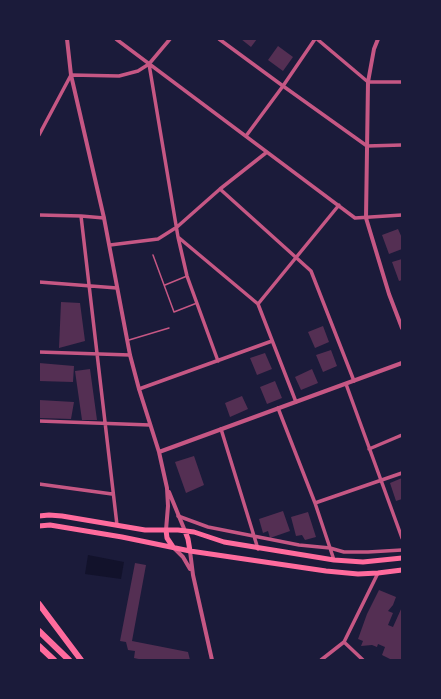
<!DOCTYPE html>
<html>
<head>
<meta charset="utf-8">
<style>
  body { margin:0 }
  #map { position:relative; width:441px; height:699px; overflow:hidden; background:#1b1b3a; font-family:Roboto,sans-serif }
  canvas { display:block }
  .frame { position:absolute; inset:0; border:40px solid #1b1b3a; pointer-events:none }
</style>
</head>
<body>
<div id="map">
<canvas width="441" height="699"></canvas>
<div class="frame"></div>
</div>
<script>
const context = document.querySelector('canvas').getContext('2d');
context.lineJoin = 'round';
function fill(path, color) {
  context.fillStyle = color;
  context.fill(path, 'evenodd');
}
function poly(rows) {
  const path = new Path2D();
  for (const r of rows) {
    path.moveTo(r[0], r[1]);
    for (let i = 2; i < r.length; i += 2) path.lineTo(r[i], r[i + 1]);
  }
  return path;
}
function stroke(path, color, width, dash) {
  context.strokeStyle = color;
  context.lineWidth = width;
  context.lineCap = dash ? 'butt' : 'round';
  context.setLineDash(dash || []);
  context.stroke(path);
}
fill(poly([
  [88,555,124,562,121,579,85,574]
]), '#12122b');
fill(poly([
  [241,39,257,39,251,47],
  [278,46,293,57,283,71,268,60],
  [398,229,402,238,402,249,389,254,382,235],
  [402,259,402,280,399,281,392,262],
  [61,302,80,303,85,341,59,348],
  [323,326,329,342,315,348,308,332],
  [331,350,337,366,323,372,316,355],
  [265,353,272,369,257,375,250,358],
  [39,363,74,366,73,382,39,381],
  [90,369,97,420,82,420,75,371],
  [312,369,318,383,301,390,295,377],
  [275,381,282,398,267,404,260,387],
  [242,396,248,409,230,417,225,403],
  [39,400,74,402,71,419,39,418],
  [194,456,204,485,186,493,175,462],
  [402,478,402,499,396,501,390,483],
  [283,511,290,531,270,538,268,531,263,533,259,519],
  [308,512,316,537,305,540,302,535,296,536,291,517],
  [135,563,146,565,132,641,188,652,190,660,143,660,134,658,135,651,128,650,126,642,120,641],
  [379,590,396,597,393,605,388,611,393,613,388,625,393,627,402,607,402,660,392,660,382,655,385,647,378,644,377,647,372,645,361,646,363,641,358,639,367,614]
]), '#542f53');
stroke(poly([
  [153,255,174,312,197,303],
  [165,285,187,276],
  [129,340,169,328]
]), '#c65784', 1.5);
stroke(poly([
  [116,39,355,218,402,215],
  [219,39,283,86,367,146,402,145],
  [317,39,368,82,402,82],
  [149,64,178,237,258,304,296,402],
  [39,135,71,75,119,76,138,71,149,64,170,39],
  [246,136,283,86,315,39],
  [220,189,311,271,354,381],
  [39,215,81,216,104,218],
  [81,216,117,525],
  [178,237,187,276,218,361],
  [110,245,158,239,177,227,220,189,267,152],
  [39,282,117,288],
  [258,304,339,205],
  [39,352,130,355],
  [346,384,402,538],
  [139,389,272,341],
  [278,408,315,503,334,560],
  [39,421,150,425],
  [221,429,258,549],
  [369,449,402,435],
  [39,484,112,494],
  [315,503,402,473],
  [178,516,208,527,299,545,330,548,344,552,368,552,402,550],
  [344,642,363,660],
  [321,660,344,642,378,573]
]), '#c65784', 3.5);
stroke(poly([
  [67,39,71,75,104,218,130,355,139,389,159,452,167,488,168,506,166,530],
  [378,39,374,49,368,82,366,218,389,294,402,328],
  [159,452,402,363],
  [169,492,185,531],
  [174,548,183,557,190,569],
  [190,551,193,575,212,660]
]), '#c65784', 4);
stroke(poly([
  [39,516,49,515,62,516,145,530,178,530,194,532,224,542,334,560,363,562,402,558],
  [39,526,50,525,122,537,190,551,326,571,358,574,378,573,402,570],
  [166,530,167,538,173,547],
  [185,531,188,539,190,551]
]), '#ff6b9d', 5);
stroke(poly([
  [39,604,81,660],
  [39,631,69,660],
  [39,646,54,660]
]), '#ff6b9d', 6);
</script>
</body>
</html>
